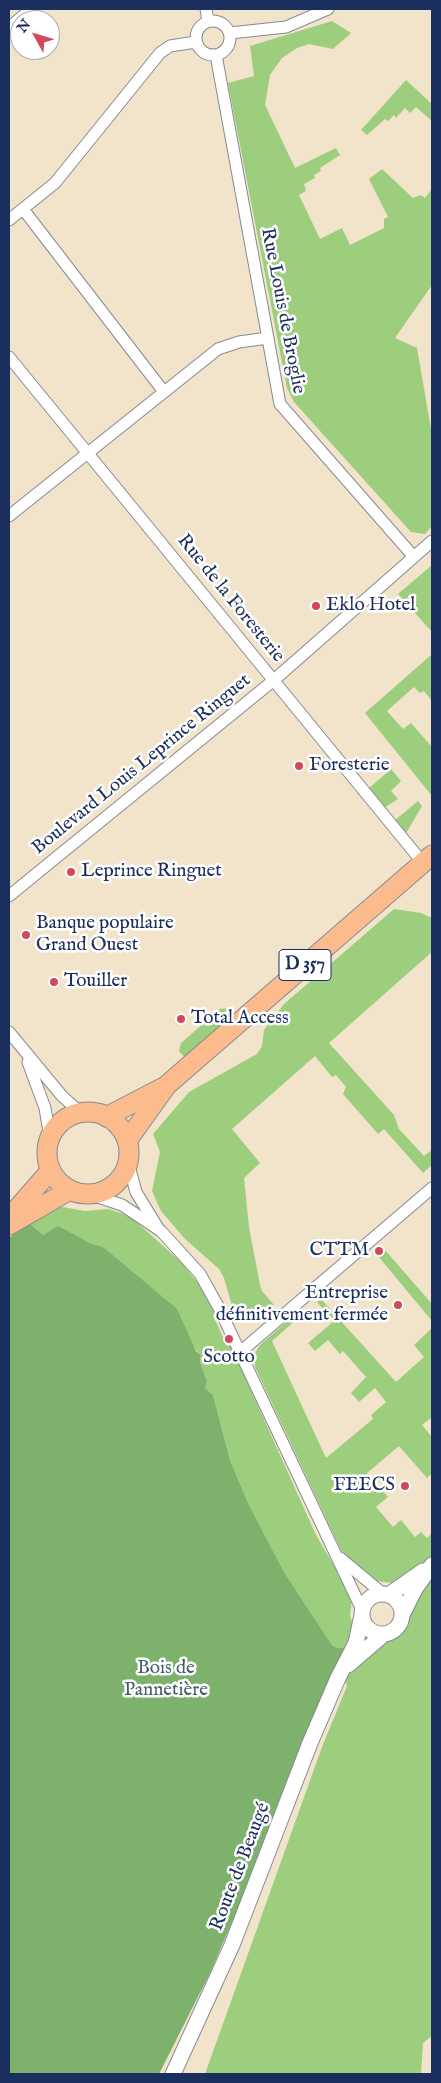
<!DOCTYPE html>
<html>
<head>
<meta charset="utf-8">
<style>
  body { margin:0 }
  #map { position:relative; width:441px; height:2083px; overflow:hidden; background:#f1e4ca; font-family:"IM FELL English",serif }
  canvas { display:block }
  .frame { position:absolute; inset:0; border:10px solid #1b2f5e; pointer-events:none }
  .north { position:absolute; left:10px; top:10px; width:50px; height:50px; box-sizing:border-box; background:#fff; border:1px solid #a4acbf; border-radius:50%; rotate:309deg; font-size:14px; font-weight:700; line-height:20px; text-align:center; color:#1b2f5e }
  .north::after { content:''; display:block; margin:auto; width:18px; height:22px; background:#d1495b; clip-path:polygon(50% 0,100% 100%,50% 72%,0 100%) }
</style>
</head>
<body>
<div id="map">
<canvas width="441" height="2083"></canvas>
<div class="frame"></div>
<div class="north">N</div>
</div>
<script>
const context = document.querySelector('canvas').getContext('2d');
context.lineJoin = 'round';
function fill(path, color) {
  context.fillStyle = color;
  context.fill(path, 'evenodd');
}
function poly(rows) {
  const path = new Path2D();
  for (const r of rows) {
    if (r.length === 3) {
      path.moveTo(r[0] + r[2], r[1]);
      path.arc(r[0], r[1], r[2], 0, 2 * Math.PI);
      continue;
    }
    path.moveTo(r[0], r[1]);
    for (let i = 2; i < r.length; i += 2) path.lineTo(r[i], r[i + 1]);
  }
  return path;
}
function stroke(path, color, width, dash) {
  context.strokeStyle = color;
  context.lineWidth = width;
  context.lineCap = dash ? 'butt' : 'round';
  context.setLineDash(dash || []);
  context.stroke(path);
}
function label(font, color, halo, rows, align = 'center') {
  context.font = font + ' "IM FELL English",serif';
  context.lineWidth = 5;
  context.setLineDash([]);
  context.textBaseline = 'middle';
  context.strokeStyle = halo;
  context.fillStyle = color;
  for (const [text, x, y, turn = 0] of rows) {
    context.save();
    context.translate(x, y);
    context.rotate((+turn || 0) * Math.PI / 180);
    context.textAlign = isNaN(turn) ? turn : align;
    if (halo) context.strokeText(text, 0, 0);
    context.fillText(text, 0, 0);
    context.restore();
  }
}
fill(poly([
  [332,21,351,33,333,49,309,44,297,48,282,58,270,75,265,105,295,168,336,148,340,155,320,168,321,171,314,175,315,178,304,184,306,191,299,195,320,239,342,228,350,245,384,228,384,219,388,217,369,179,382,169,413,198,421,195,425,198,432,189,432,285,395,338,417,348,432,435,432,526,425,534,411,532,294,402,287,388,228,83,254,76,250,46],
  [406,80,432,104,432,121,416,107,410,113,405,108,396,118,394,115,388,121,385,119,367,135,361,130],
  [432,565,432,632,398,594],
  [431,655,432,701,424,691,420,693,414,687,387,711,403,729,411,723,432,747,432,796,365,713],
  [391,769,401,781,391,791,398,799,384,808,368,789],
  [418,801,422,806,405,835,394,821],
  [394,909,421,913,432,918,432,952,329,1043,394,1115,399,1129,424,1156,432,1150,432,1165,423,1173,384,1129,378,1134,343,1094,346,1087,336,1075,332,1077,315,1056,232,1129,260,1163,244,1178,249,1227,260,1285,262,1291,274,1305,262,1315,249,1319,238,1315,232,1306,224,1278,219,1269,185,1239,161,1211,152,1191,160,1152,153,1134,189,1092,257,1054,262,1046,264,1030,284,1004],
  [229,1008,236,1014,185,1058,179,1051,181,1043,220,1009],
  [63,1207,85,1211,109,1209,131,1217,182,1263,204,1291,216,1313,213,1315,227,1346,231,1346,316,1535,350,1593,352,1600,350,1615,354,1629,348,1647,337,1648,332,1645,284,1572,248,1503,230,1460,213,1395,205,1388,207,1381,200,1362,201,1355,103,1247,90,1243,58,1227,43,1235,27,1221,52,1208],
  [385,1250,432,1304,432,1321,378,1256],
  [321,1299,396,1382,424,1357,414,1345,432,1328,432,1417,422,1425,432,1437,432,1473,427,1478,399,1446,367,1473,388,1497,376,1507,393,1527,401,1520,415,1537,421,1532,427,1538,432,1533,432,1556,401,1579,393,1583,376,1581,354,1566,341,1550,255,1367,255,1353,260,1345,293,1316,296,1320,272,1341,326,1458,373,1419,371,1415,386,1402,375,1388,359,1402,351,1393,366,1377,343,1351,340,1354,328,1340,315,1351,308,1343,334,1321,317,1302],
  [432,1565,432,2036,423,2043,421,2074,205,2074,322,1747,347,1686,341,1671,372,1632,378,1634,390,1633,400,1625,402,1619,402,1607,399,1601]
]), '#9dce7d');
fill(poly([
  [27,1221,43,1235,58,1226,90,1243,103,1247,177,1309,196,1351,201,1355,200,1362,207,1381,205,1388,213,1395,230,1460,248,1503,284,1572,332,1645,337,1648,348,1647,338,1678,209,1975,159,2074,9,2074,9,1238]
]), '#7eb16c');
const minor = poly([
  [206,9,208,21],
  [213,38,17],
  [9,28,31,9],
  [230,33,286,27,328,9],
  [216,55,280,404,414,557],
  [23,209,164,392],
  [9,220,55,183,160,53,170,46,196,42],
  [9,357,423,863],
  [9,516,218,349,239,342,268,338],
  [9,896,274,680,432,541],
  [9,1032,62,1096,81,1113],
  [28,1062,45,1108,50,1138],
  [128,1162,136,1192,158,1228],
  [89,1194,122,1205,161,1231,200,1274,219,1308,362,1610],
  [239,1353,432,1188],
  [340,1558,382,1593]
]);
const tertiary = poly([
  [382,1614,20],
  [390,1594,423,1571],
  [403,1613,415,1589,432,1565],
  [348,1665,384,1634],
  [173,2074,232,1945,310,1743,338,1678,356,1643,362,1615]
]);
const primary = poly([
  [88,1153,41],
  [106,1117,162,1088],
  [127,1141,167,1085,432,855],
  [9,1218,51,1170],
  [9,1225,70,1190]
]);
stroke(minor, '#868a94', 13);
stroke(tertiary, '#868a94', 17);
stroke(primary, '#868a94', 21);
stroke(minor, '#fff', 11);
stroke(tertiary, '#fff', 15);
stroke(primary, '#fbbb8c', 19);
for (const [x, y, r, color] of [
  [316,606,5,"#d1495b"],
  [299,766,5,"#d1495b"],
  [71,872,5,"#d1495b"],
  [26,935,5,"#d1495b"],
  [54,982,5,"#d1495b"],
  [181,1019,5,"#d1495b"],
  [379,1251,5,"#d1495b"],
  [398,1305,5,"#d1495b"],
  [229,1339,5,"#d1495b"],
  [405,1486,5,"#d1495b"]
]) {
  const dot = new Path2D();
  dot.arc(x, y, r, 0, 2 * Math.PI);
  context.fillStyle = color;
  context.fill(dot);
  stroke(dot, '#fff', 2);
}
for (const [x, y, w] of [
  [305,965,52]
]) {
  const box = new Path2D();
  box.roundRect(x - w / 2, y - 15.5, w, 31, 4);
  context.fillStyle = '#fff';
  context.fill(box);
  stroke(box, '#1b2f5e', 1);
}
label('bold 18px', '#1b2f5e', null, [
  ["D 357",305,965]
]);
label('19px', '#1b2f5e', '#fff', [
  ["Rue Louis de Broglie",282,311,79],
  ["Rue de la Foresterie",230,599,51],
  ["Boulevard Louis Leprince Ringuet",142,765,-39],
  ["Route de Beaugé",241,1867,-69]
]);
label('19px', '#1b2f5e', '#fff', [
  ["Eklo Hotel",326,606],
  ["Foresterie",309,766],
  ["Leprince Ringuet",81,872],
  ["Banque populaire",36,924],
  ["Grand Ouest",36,946],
  ["Touiller",64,982],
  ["Total Access",191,1019],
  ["CTTM",369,1251,"right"],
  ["Entreprise",388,1294,"right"],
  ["définitivement fermée",388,1316,"right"],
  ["Scotto",229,1358,"center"],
  ["FEECS",395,1486,"right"]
], 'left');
label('19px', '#425f67', '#fff', [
  ["Bois de",166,1669],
  ["Pannetière",166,1691]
]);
</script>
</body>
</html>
